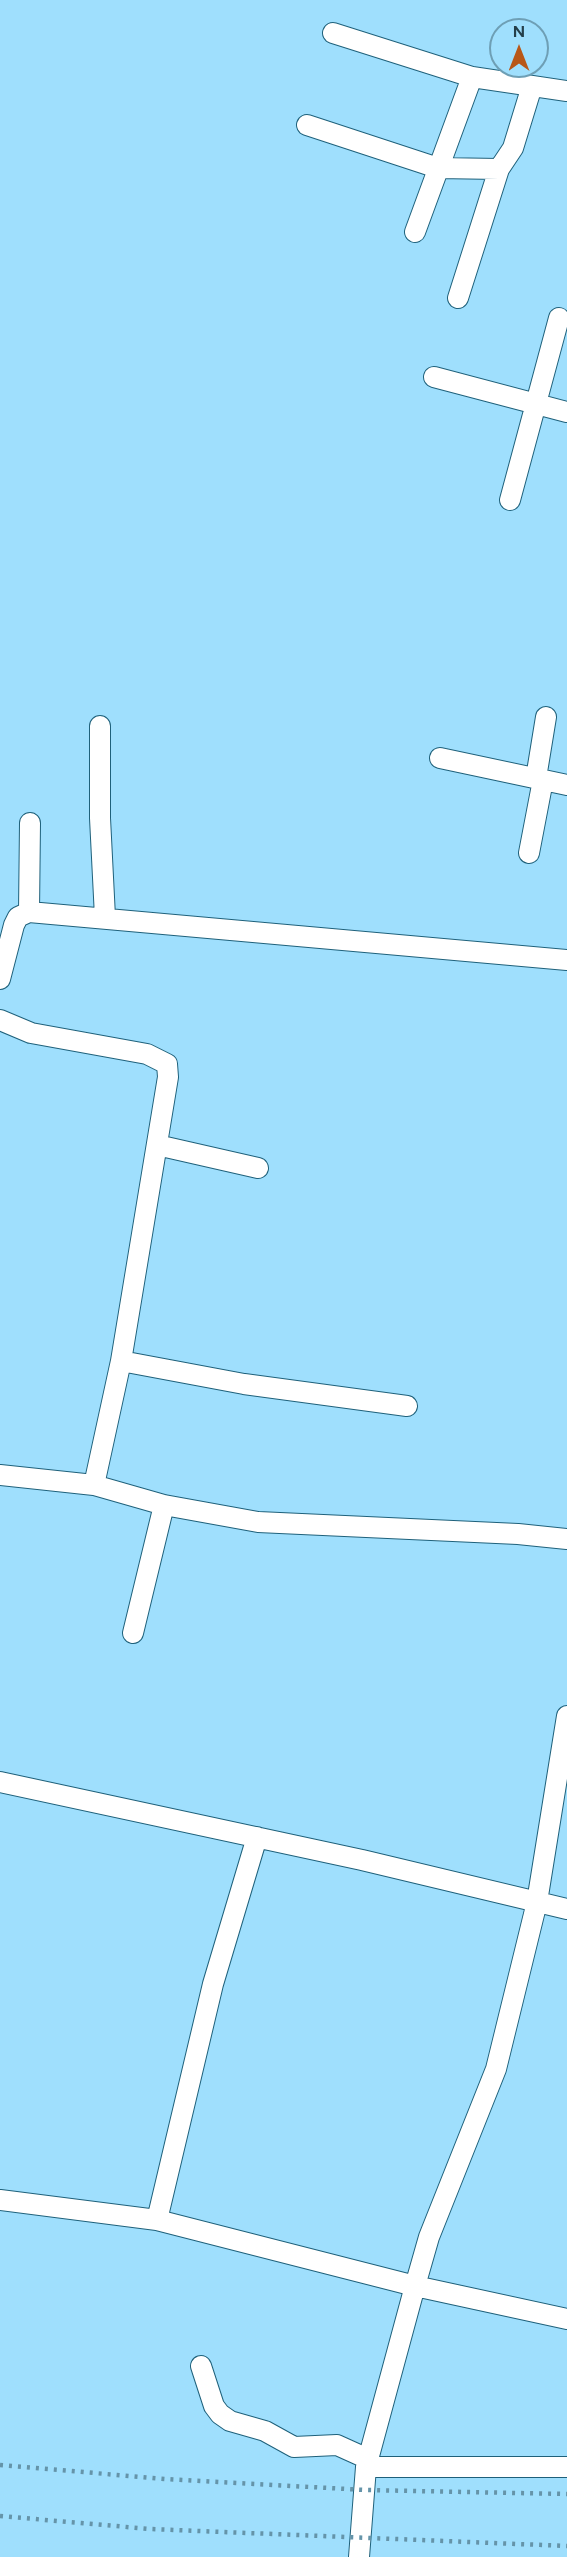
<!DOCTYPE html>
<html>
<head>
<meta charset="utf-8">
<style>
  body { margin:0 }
  #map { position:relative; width:567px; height:2557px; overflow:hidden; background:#9fdffd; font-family:Figtree,sans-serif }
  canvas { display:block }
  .north { position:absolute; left:489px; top:18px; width:60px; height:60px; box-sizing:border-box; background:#9fdffd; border:2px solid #6e9fb5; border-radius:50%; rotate:0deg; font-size:16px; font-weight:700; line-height:24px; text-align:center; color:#243f4a }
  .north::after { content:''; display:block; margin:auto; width:21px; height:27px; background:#b85717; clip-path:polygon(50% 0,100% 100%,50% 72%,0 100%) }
</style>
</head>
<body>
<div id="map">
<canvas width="567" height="2557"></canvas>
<div class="north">N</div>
</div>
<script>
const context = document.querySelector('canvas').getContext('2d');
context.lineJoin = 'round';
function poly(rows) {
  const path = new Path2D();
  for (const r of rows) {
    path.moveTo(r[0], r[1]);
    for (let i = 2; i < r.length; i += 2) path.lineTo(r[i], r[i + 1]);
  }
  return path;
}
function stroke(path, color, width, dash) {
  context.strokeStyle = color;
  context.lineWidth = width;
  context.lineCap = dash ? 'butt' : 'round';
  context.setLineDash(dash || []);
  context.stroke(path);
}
const minor = poly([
  [333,33,472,77,567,91],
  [307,125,438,168,499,169,513,148,532,86],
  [415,232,472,77],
  [458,298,499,169],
  [434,377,567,412],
  [510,500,559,318],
  [100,726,100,818,105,917],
  [440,758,567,785],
  [537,772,546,717],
  [529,853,543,780],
  [29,912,30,823],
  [0,979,14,925,18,917,29,912,567,960],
  [0,1020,31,1033,147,1054,167,1064,168,1077,121,1361,94,1485],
  [157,1145,258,1168],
  [121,1361,244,1384,407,1406],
  [0,1475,94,1485,164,1505,258,1522,518,1534,567,1539],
  [133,1633,164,1505],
  [0,1782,362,1860,567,1909],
  [0,2200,157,2220,415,2286,567,2319],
  [157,2220,213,1984,257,1837],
  [201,2366,214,2406,220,2414,230,2421,265,2431,294,2447,337,2445,368,2459],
  [366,2467,567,2467],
  [359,2557,366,2467,415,2286,429,2237,496,2069,537,1902,567,1716]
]);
stroke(minor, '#1f617b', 22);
stroke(minor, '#fff', 20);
stroke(poly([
  [0,2465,165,2479,365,2490,567,2494],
  [0,2516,150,2529,567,2546]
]), '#6594a9', 4.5, [3, 6]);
</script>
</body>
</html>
